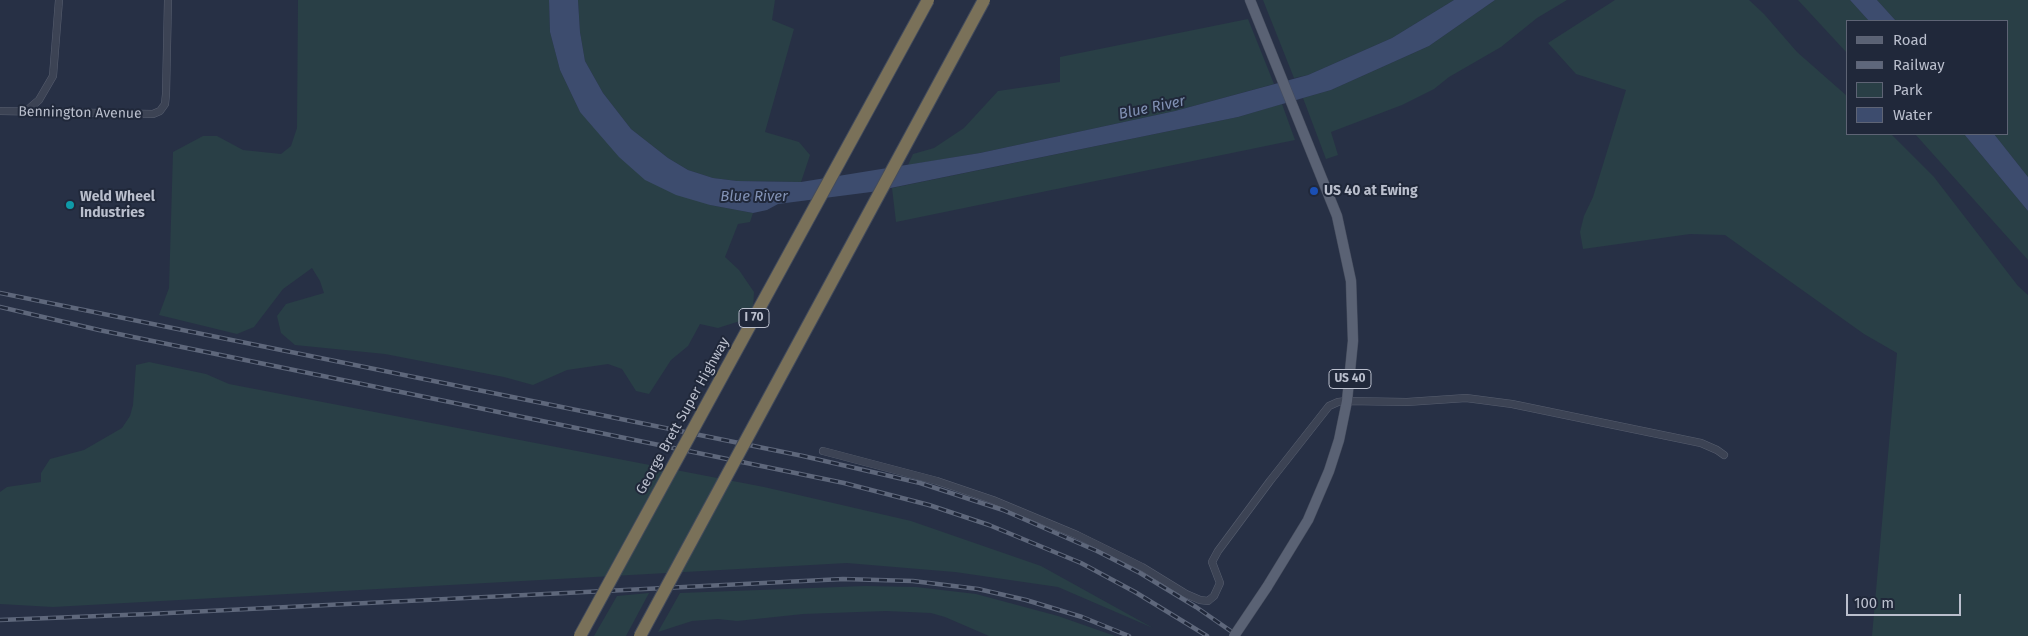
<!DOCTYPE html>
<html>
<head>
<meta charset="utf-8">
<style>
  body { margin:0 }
  #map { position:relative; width:2028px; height:636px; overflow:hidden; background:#273045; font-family:"Fira Sans",sans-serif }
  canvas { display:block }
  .legend { position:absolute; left:1846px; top:20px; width:162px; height:115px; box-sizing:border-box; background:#20283a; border:1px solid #5e6475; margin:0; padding:6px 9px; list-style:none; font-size:15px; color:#babfcd }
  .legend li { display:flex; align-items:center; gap:10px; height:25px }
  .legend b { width:25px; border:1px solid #5e6475 }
  .scale { position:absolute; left:1846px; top:594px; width:115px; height:22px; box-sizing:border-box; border:2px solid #babfcd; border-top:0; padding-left:6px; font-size:15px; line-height:18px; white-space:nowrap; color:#babfcd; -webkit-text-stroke:4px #20283a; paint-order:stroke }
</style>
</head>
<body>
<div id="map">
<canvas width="2028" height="636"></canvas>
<ul class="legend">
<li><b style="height:6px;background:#5a6274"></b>Road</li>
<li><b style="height:6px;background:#5e677b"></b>Railway</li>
<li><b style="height:14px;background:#293f46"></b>Park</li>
<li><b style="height:14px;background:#3d4c6e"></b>Water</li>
</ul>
<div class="scale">100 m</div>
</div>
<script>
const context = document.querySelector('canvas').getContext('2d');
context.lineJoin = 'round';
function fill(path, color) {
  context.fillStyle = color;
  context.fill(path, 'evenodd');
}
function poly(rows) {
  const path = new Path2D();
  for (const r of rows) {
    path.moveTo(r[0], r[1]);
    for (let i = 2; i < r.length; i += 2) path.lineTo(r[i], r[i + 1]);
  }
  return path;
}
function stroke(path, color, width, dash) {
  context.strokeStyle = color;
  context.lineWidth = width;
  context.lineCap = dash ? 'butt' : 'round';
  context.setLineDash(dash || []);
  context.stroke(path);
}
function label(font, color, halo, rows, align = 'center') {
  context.font = font + ' "Fira Sans",sans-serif';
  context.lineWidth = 4;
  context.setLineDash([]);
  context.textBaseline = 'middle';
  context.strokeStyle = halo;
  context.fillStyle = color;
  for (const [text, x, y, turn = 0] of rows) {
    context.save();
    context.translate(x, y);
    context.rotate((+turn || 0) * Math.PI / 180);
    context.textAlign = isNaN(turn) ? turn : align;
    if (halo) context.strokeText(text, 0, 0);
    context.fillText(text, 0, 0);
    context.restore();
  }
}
fill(poly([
  [298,0,549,0,550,32,560,70,580,112,710,205,753,213,750,222,738,224,725,257,739,270,754,292,753,310,740,321,718,328,700,324,688,346,671,360,649,394,636,391,622,369,608,364,567,370,533,385,504,377,385,354,295,345,281,333,277,316,286,304,324,293,320,281,312,268,283,289,254,327,237,334,159,315,169,288,173,152,203,136,217,136,243,150,281,154,291,146,297,128],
  [578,0,775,0,772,20,794,29,765,132,799,142,810,155,801,182,737,181,713,178,688,170,668,158,631,129,603,93,585,61,580,32],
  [1263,0,1454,0,1392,38,1308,75,1294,78],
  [1495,0,1567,0,1537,18,1501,47,1449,77,1434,89,1402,105,1331,132,1338,155,1326,159,1303,98,1331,90,1429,46],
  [1615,0,1749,0,1764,14,1797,52,1847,96,1847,134,1891,134,1934,177,2018,286,2028,295,2028,636,1872,636,1897,353,1864,334,1725,235,1690,234,1583,249,1580,232,1584,216,1593,197,1626,90,1576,74,1548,43],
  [1798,0,1850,0,1869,21,1847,21,1847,53],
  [1877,0,2028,0,2028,177,1994,134,2007,134,2007,21,1896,21],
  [1248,19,1274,84,1175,111,980,153,908,165,913,154,934,148,964,128,998,91,1060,82,1060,57],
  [1282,104,1295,140,896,222,892,188,1238,117],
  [1915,134,1964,134,2028,211,2028,260],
  [149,362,206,374,229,384,764,487,911,521,1041,566,1153,628,1058,587,955,572,847,563,53,607,0,604,0,492,7,487,41,482,41,473,50,459,84,450,122,428,130,416,133,405,136,365],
  [865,586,916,587,976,594,1058,616,1115,636,989,636,945,617,931,613,886,611,803,614,737,621,718,619,692,621,658,632,680,593],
  [649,593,626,636,594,636,617,596]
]), '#293f46');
fill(poly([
  [549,0,578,0,580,32,585,61,603,93,631,129,668,158,688,170,713,178,737,181,801,182,980,153,1175,111,1308,75,1392,38,1454,0,1495,0,1429,46,1331,90,1303,98,1238,117,871,192,778,204,767,210,753,213,710,205,676,195,645,180,619,157,580,112,560,70,550,32],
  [1850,0,1877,0,1896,21,1869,21],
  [1964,134,1994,134,2028,177,2028,211]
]), '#3d4c6e');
const minor = poly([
  [0,111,153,114,160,111,165,104,166,94,168,0],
  [25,112,39,100,53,76,59,0],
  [823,451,937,481,993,500,1077,535,1142,567,1186,594,1200,600,1208,601,1214,596,1220,583,1212,562,1218,551,1270,481,1329,406,1338,402,1347,401,1407,402,1466,398,1512,404,1701,443,1717,450,1724,455]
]);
const primary = poly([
  [1250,0,1337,216,1351,281,1353,341,1347,401,1339,440,1329,471,1308,520,1267,587]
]);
stroke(minor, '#575e6f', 8);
stroke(primary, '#454c5d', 11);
stroke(minor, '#3c4354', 7);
stroke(primary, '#5a6274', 10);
const rail = poly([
  [0,293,803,456,920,483,1003,510,1097,551,1140,573,1196,607,1238,636],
  [0,307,99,330,844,483,929,505,989,525,1081,563,1135,592,1207,636],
  [0,620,149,614,843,579,913,581,978,589,1026,600,1082,617,1129,636]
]);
stroke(rail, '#5e677b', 4.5);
stroke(rail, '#20283a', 2.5, [8]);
const primaryBridge = poly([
  [1234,636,1267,587]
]);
const motorwayBridge = poly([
  [580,636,928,0],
  [640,636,984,0]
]);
stroke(primaryBridge, '#454c5d', 11, []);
stroke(motorwayBridge, '#434b5c', 14, []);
stroke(primaryBridge, '#5a6274', 10);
stroke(motorwayBridge, '#7a7159', 12);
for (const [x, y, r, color] of [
  [1314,191,5,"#1a4fb4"],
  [70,205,5,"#0f9aa8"]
]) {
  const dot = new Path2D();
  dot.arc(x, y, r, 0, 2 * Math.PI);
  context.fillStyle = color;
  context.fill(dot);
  stroke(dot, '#20283a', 2);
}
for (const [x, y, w] of [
  [754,318,30],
  [1350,379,42]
]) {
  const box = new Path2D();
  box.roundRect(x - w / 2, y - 9.5, w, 19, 4);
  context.fillStyle = '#20283a';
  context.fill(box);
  stroke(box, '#babfcd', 1);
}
label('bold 12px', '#babfcd', null, [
  ["I 70",754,318],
  ["US 40",1350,379]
]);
label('14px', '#babfcd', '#20283a', [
  ["Bennington Avenue",80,113,1],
  ["George Brett Super Highway",683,416,-61]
]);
label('bold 14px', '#babfcd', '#20283a', [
  ["US 40 at Ewing",1324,191],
  ["Weld Wheel",80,197],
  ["Industries",80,213]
], 'left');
label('italic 15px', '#8191b4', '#20283a', [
  ["Blue River",1152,108,-12],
  ["Blue River",754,197]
]);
</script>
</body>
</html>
